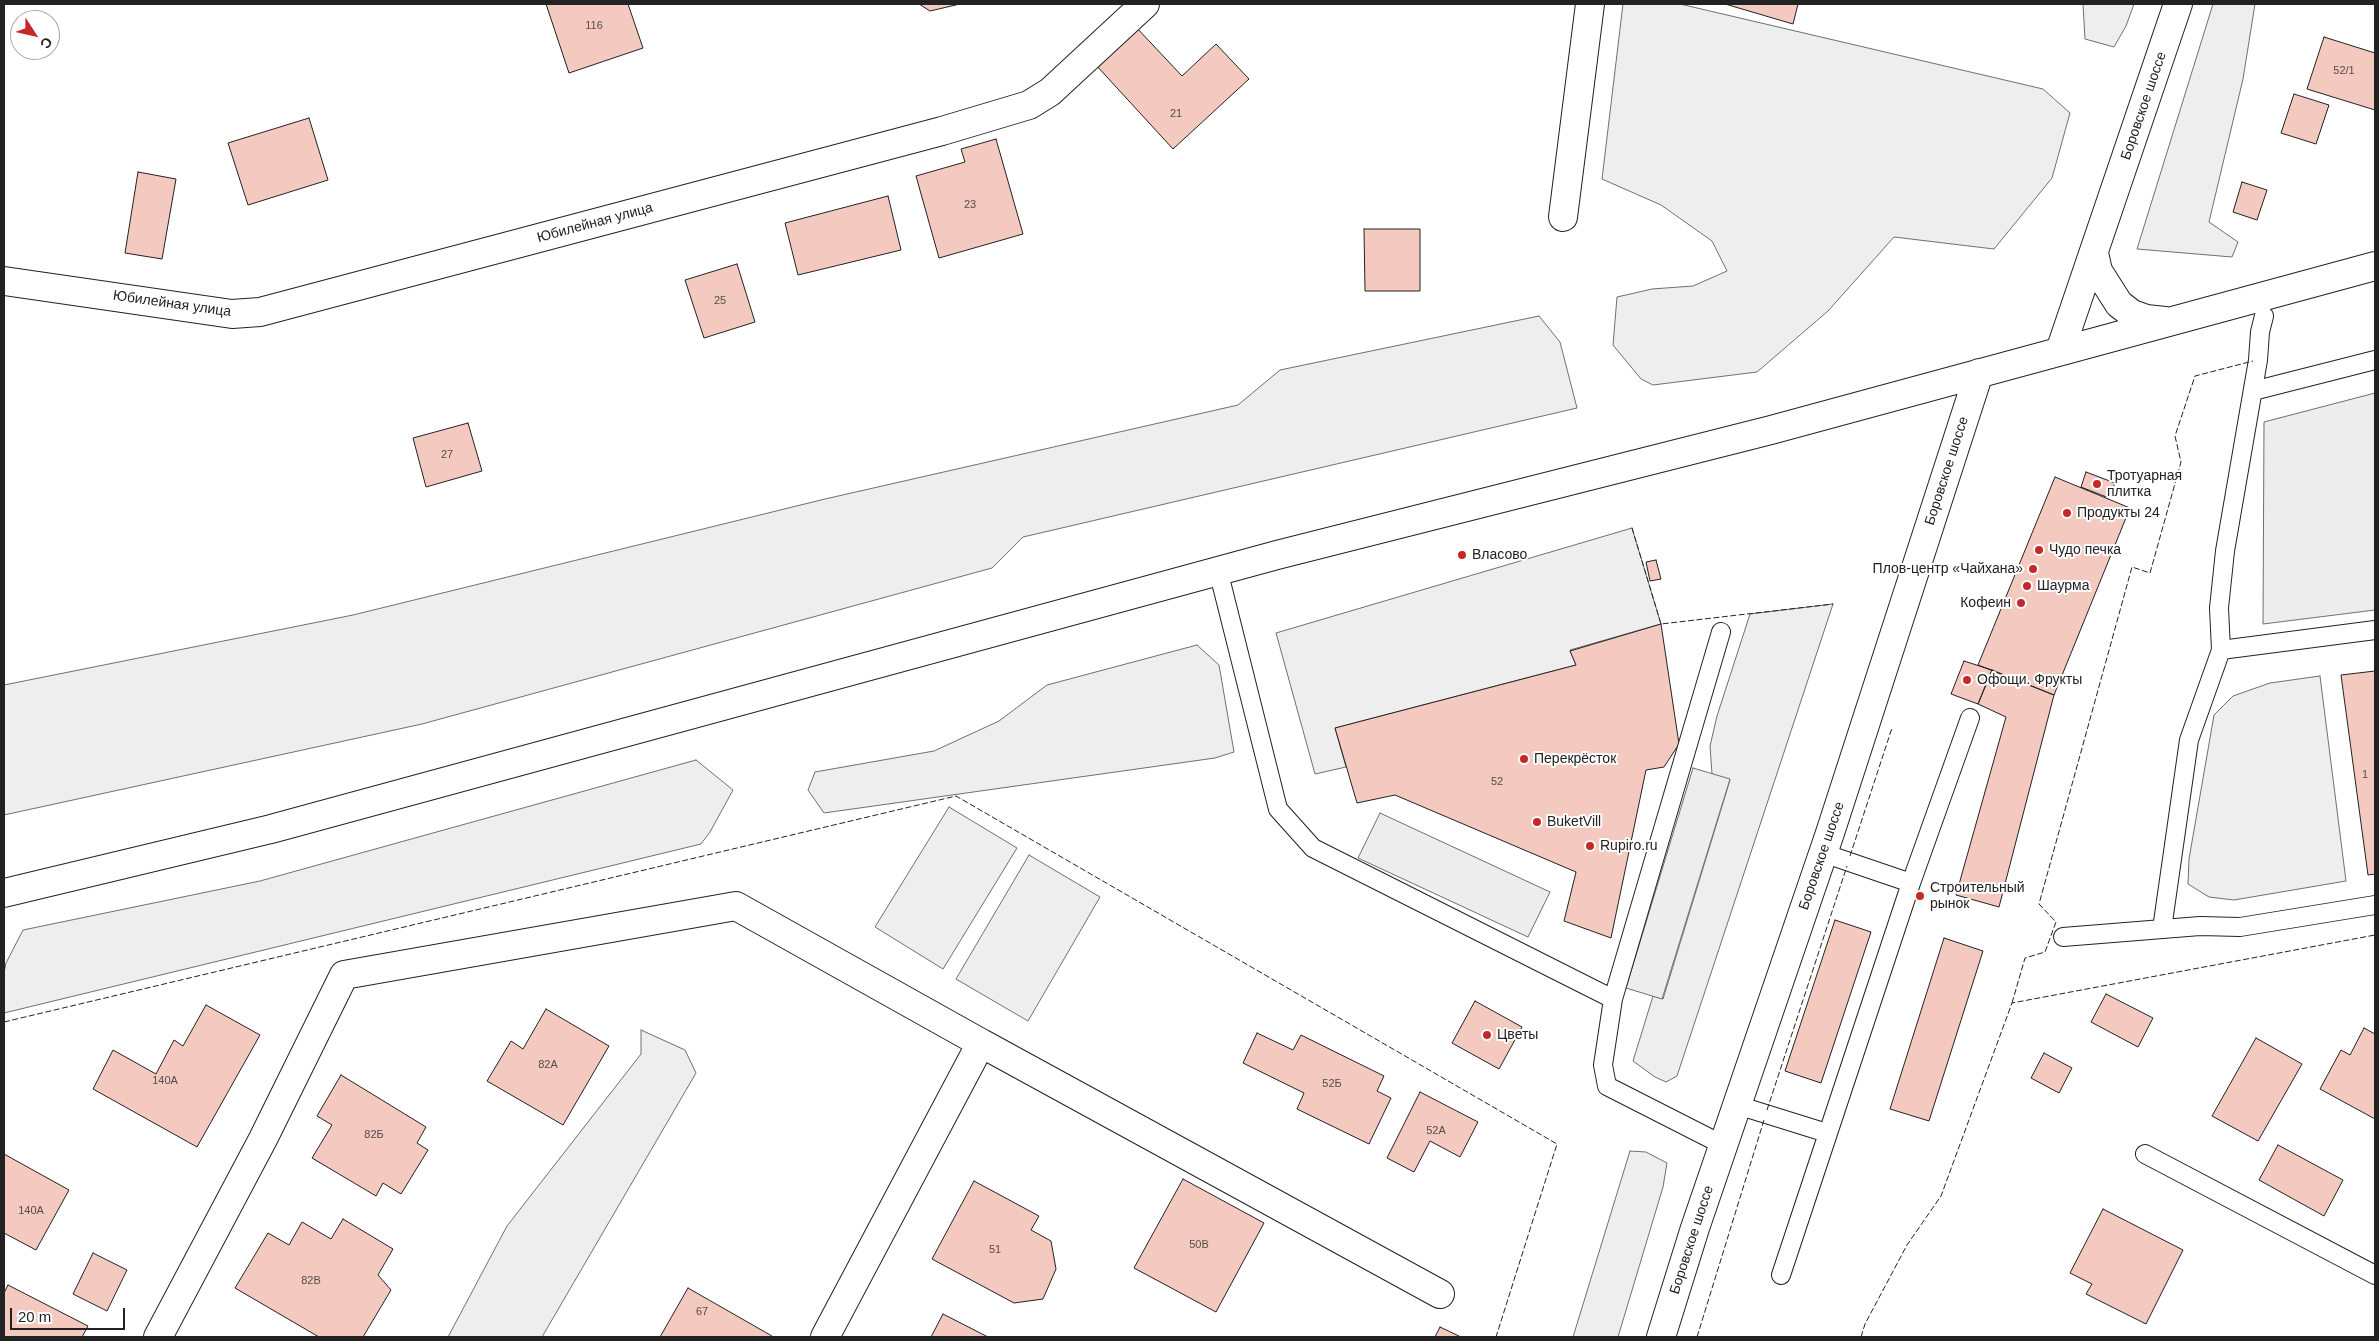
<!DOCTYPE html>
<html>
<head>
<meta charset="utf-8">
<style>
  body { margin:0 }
  #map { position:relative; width:2379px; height:1341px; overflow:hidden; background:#fff; font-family:Helvetica,sans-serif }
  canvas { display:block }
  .frame { position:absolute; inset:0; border:5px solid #222; pointer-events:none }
  .north { position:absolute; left:10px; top:10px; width:50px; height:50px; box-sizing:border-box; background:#fff; border:1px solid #a7a7a7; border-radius:50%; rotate:125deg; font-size:14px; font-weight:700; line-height:20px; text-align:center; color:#222 }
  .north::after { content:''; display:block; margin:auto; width:18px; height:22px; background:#c62828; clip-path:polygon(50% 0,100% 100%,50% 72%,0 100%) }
  .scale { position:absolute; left:10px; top:1308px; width:115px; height:22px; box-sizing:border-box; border:2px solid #222; border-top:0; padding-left:6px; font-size:15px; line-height:18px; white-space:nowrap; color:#222; -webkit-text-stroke:4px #fff; paint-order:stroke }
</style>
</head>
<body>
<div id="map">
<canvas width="2379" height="1341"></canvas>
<div class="frame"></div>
<div class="north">С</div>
<div class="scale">20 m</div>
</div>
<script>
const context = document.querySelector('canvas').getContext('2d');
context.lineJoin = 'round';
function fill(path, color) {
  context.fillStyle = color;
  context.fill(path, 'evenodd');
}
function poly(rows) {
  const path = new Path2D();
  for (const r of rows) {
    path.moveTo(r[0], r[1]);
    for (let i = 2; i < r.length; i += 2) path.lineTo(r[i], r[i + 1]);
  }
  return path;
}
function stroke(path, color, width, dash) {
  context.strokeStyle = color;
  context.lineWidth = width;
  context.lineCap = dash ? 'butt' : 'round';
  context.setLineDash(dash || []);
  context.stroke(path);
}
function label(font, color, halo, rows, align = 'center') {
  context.font = font + ' Helvetica,sans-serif';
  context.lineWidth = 4;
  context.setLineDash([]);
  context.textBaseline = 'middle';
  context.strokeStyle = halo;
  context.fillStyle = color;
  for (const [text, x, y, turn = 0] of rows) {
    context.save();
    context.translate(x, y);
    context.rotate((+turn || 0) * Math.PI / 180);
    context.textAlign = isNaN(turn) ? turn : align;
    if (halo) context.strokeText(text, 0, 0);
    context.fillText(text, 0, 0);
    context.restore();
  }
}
const green = poly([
  [1623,4,1680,4,2043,89,2070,113,2052,178,1994,249,1894,237,1828,311,1757,372,1653,385,1641,379,1613,345,1617,297,1652,289,1693,286,1727,271,1712,241,1661,205,1602,179,1623,4],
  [2083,4,2134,4,2126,26,2114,47,2085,39,2083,4],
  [2213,4,2255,4,2243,79,2209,222,2238,242,2232,257,2137,249,2213,4],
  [1539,316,1560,342,1577,408,1023,537,992,568,422,724,4,815,4,685,353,615,825,499,1238,405,1280,370,1539,316],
  [1632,528,1661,624,1570,650,1576,665,1335,728,1346,767,1315,774,1276,633,1632,528],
  [1833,604,1677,1076,1666,1082,1655,1077,1633,1061,1653,996,1663,999,1730,780,1712,774,1710,746,1717,716,1750,614,1833,604],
  [1197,645,1219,665,1234,752,1215,758,824,813,808,790,815,772,934,751,999,721,1047,685,1197,645],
  [2320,676,2346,881,2234,900,2209,897,2188,884,2189,859,2214,715,2233,696,2270,683,2320,676],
  [696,760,733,790,710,832,701,844,4,1013,4,973,6,963,23,930,260,881,696,760],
  [949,807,1017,848,943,969,875,927,949,807],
  [1029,855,1100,897,1028,1021,956,979,1029,855],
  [641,1030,685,1050,696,1073,542,1337,448,1337,507,1226,641,1054,641,1030],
  [1630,1151,1646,1152,1667,1163,1663,1187,1618,1337,1573,1337,1630,1151]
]);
fill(green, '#eee');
stroke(green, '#6f6f6f', 1);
const parking = poly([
  [2375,393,2375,610,2263,624,2264,422,2375,393],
  [1693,768,1730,779,1662,999,1626,988,1693,768],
  [1380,813,1550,892,1528,937,1358,858,1380,813]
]);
fill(parking, '#ededed');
stroke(parking, '#6f6f6f', 1);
const building = poly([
  [546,4,628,4,643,48,569,73,546,4],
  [919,4,960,4,930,11,919,4],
  [1725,4,1798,4,1793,24,1725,4],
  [1135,26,1182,76,1216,44,1249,79,1173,149,1095,64,1135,26],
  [2324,37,2375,53,2375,110,2307,89,2324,37],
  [2294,94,2329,105,2316,144,2281,133,2294,94],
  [309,118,328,180,248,205,228,143,309,118],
  [996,139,1023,234,939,258,916,176,965,162,961,149,996,139],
  [138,172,176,179,162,259,125,253,138,172],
  [2242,182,2267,190,2257,220,2233,212,2242,182],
  [888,196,901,250,798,275,785,223,888,196],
  [1364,229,1420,229,1420,291,1365,291,1364,229],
  [737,264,755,322,704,338,685,280,737,264],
  [468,423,482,471,426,487,413,438,468,423],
  [2086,472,2115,483,2109,498,2081,487,2086,472],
  [2055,477,2130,508,2054,695,1978,665,2055,477],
  [1656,560,1661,579,1650,581,1646,562,1656,560],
  [1661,624,1679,744,1664,767,1646,770,1611,938,1564,921,1576,872,1395,795,1357,803,1335,728,1576,665,1570,651,1661,624],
  [1964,661,1992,670,1978,704,1951,694,1964,661],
  [1992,670,2054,695,1999,907,1956,895,2006,717,1978,704,1992,670],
  [2375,671,2375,874,2368,875,2341,675,2375,671],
  [1835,920,1871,932,1821,1083,1785,1071,1835,920],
  [1944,938,1983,951,1929,1121,1890,1109,1944,938],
  [2106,994,2153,1018,2138,1047,2091,1022,2106,994],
  [1475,1001,1522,1027,1499,1069,1452,1043,1475,1001],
  [206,1005,260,1035,197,1147,93,1089,113,1050,156,1074,174,1040,183,1046,206,1005],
  [546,1009,609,1046,563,1125,487,1081,511,1041,523,1049,546,1009],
  [2364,1028,2375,1034,2375,1119,2320,1089,2341,1050,2350,1055,2364,1028],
  [1257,1033,1293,1050,1301,1035,1384,1076,1377,1091,1391,1098,1369,1144,1297,1109,1304,1093,1243,1063,1257,1033],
  [2256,1038,2302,1064,2258,1141,2212,1116,2256,1038],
  [2044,1053,2072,1068,2059,1093,2031,1078,2044,1053],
  [341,1075,426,1127,417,1143,428,1150,401,1194,383,1183,376,1196,312,1158,332,1125,317,1116,341,1075],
  [1420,1092,1478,1122,1460,1157,1430,1141,1414,1172,1387,1158,1420,1092],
  [2278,1145,2343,1180,2324,1216,2259,1180,2278,1145],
  [4,1154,69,1190,36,1250,4,1233,4,1154],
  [1183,1179,1264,1223,1216,1312,1134,1268,1183,1179],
  [974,1181,1039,1216,1031,1230,1051,1241,1056,1269,1043,1299,1014,1303,932,1259,974,1181],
  [2103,1209,2183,1250,2146,1324,2086,1294,2092,1284,2070,1273,2103,1209],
  [343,1219,393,1249,378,1275,391,1290,363,1337,319,1337,235,1288,268,1233,289,1245,302,1222,331,1239,343,1219],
  [93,1253,127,1270,107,1311,73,1294,93,1253],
  [8,1285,88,1326,82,1337,4,1337,4,1293,8,1285],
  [688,1288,772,1336,771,1337,660,1337,688,1288],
  [943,1314,988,1337,931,1337,943,1314],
  [1440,1327,1461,1337,1435,1337,1440,1327]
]);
fill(building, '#f3c9c0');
stroke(building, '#222', 1);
const lane = poly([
  [2253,391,2375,360],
  [1218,570,1278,809,1313,848,1613,999,1603,1065,1607,1086,1723,1145],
  [2221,650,2375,630],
  [1823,853,1911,883],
  [2162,929,2189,740,2221,650,2219,608,2225,551,2258,360,2260,332,2264,316],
  [2063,937,2200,926,2240,927,2375,905],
  [1613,999,1721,632],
  [1737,1105,1827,1133],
  [2145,1154,2375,1275],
  [1781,1275,1911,883,1970,718]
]);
const street = poly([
  [1563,217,1590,4],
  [4,281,232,314,260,312,942,131,1029,105,1050,92,1145,4],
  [158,1337,263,1139,344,975,736,906,981,1043],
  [825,1337,981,1043,1440,1294]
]);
const secondary = poly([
  [2094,253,2098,271,2119,304,2132,314,2146,319,2165,321],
  [2060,351,2178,4],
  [4,893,271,829,1277,555,1771,430,2375,266],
  [1661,1337,1695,1228,1830,833,1979,373]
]);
stroke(lane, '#222', 20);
stroke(street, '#222', 30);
stroke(secondary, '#222', 30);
stroke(lane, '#fff', 18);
stroke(street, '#fff', 28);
stroke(secondary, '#fff', 28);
stroke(poly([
  [1632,528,1661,624,1833,604],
  [1850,856,1892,728],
  [2012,1003,2025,958,2045,952,2056,922,2039,904,2132,567,2150,573,2181,462,2175,436,2195,376,2253,361],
  [4,1022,956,796,1557,1144,1496,1337],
  [1767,1110,1847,866],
  [1697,1337,1764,1120],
  [1861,1337,1865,1324,1907,1245,1941,1196,2012,1003,2375,935]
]), '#222', 1, [6, 2.5]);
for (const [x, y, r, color] of [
  [2097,484,5,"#c62828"],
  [2067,513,5,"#c62828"],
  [2039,550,5,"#c62828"],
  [1462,555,5,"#c62828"],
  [2033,569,5,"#c62828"],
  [2027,586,5,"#c62828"],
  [2021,603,5,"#c62828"],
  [1967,680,5,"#c62828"],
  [1524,759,5,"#c62828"],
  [1537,822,5,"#c62828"],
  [1590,846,5,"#c62828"],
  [1920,896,5,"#c62828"],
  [1487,1035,5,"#c62828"]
]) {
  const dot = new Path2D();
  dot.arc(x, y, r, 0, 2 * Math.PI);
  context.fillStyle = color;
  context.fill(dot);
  stroke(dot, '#fff', 2);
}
label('11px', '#564c4a', null, [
  ["116",594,26],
  ["52/1",2344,71],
  ["21",1176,114],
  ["23",970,205],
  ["25",720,301],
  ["27",447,455],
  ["1",2365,775],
  ["52",1497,782],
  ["82А",548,1065],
  ["140А",165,1081],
  ["52Б",1332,1084],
  ["52А",1436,1131],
  ["82Б",374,1135],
  ["140А",31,1211],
  ["50В",1199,1245],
  ["51",995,1250],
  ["82В",311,1281],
  ["67",702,1312]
]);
label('14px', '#222', '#fff', [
  ["Боровское шоссе",2144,106,-71],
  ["Юбилейная улица",595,223,-15],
  ["Юбилейная улица",172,304,8],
  ["Боровское шоссе",1947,471,-72],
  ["Боровское шоссе",1822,856,-71],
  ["Боровское шоссе",1692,1240,-72]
]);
label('14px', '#222', '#fff', [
  ["Тротуарная",2107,476],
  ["плитка",2107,492],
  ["Продукты 24",2077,513],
  ["Чудо печка",2049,550],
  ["Власово",1472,555],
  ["Плов-центр «Чайхана»",2023,569,"right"],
  ["Шаурма",2037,586],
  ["Кофеин",2011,603,"right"],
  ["Офощи. Фрукты",1977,680],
  ["Перекрёсток",1534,759],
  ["BuketVill",1547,822],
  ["Rupiro.ru",1600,846],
  ["Строительный",1930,888],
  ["рынок",1930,904],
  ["Цветы",1497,1035]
], 'left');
</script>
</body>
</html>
